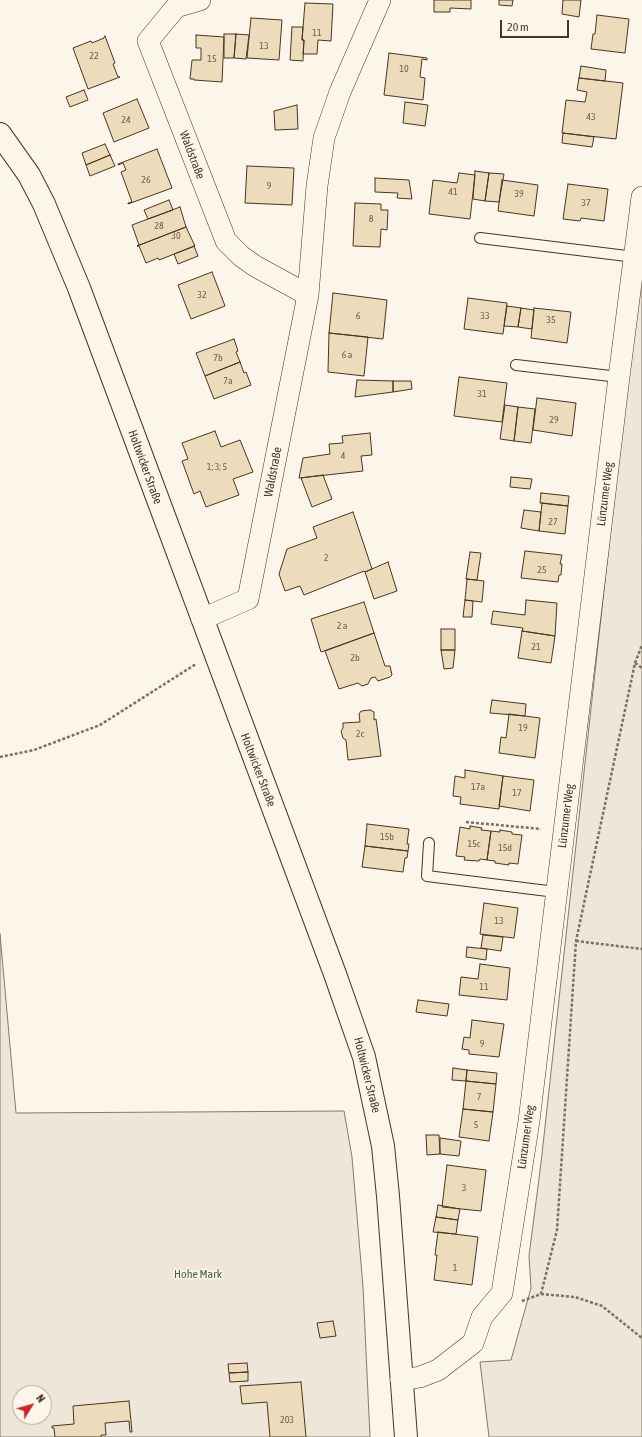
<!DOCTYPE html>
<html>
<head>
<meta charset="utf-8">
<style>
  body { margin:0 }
  #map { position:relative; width:642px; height:1437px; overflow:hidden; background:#fbf6e9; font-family:"Asap Condensed",sans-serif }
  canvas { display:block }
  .north { position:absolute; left:12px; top:1385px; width:40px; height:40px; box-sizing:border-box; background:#fbf6e9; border:1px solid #b4a999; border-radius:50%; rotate:53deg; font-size:11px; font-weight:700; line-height:16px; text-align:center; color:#4a3520 }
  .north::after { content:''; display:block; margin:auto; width:14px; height:18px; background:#c62828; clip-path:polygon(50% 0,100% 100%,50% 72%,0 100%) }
  .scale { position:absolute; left:500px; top:20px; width:69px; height:18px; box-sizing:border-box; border:2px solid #4a3520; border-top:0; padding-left:5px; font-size:12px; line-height:14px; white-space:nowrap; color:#4a3520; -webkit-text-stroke:3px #fbf6e9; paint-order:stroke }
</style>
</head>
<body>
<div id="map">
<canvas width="642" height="1437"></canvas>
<div class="north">N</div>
<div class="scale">20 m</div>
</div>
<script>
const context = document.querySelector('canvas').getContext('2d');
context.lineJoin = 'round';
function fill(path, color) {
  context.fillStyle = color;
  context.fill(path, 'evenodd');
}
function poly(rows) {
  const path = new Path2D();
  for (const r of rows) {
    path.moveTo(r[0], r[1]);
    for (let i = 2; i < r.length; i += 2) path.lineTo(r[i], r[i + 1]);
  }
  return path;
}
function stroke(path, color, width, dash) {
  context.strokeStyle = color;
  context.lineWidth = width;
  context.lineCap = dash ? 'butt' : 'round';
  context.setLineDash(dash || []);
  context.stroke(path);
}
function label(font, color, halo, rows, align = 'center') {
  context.font = font + ' "Asap Condensed",sans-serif';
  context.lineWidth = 3;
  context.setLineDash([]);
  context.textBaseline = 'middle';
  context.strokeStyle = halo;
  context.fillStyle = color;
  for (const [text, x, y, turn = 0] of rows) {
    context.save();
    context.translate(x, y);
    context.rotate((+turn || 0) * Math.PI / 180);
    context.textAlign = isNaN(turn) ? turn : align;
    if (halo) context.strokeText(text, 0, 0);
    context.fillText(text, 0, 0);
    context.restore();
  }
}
const green = poly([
  [642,245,642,1437,489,1437,480,1362,511,1360,531,1288,529,1256,541,1163,642,245],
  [0,934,16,1113,344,1111,352,1157,363,1287,370,1437,0,1437,0,934],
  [20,1393,44,1393,44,1417,20,1417,20,1393]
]);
fill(green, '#ede6d9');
stroke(green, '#887966', 1);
const building = poly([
  [434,0,471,0,471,9,450,8,450,12,434,12,434,0],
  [499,0,513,0,512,6,499,5,499,0],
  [563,0,581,0,579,17,562,14,563,0],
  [305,3,333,4,331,41,318,40,317,54,303,54,304,40,302,40,305,3],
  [597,15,629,19,625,53,591,49,593,34,595,34,597,15],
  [251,18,282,20,279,60,247,58,251,18],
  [292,27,303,27,302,40,304,40,303,61,290,60,292,27],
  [224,34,236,34,234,58,224,58,224,34],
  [236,34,249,35,246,59,234,58,236,34],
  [196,35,224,37,222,82,194,80,194,79,190,79,192,60,201,60,201,48,196,48,196,35],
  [105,36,115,63,113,64,118,77,120,77,88,89,73,48,91,41,92,43,104,38,104,37,105,36],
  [389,53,427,58,427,60,422,59,420,77,425,78,423,100,384,95,389,53],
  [581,66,606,70,605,81,579,78,581,66],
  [579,78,623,83,616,139,562,133,566,100,585,102,587,92,577,90,579,78],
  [84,90,88,100,70,107,66,97,84,90],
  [137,99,149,128,114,142,103,113,137,99],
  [405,102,428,105,425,126,403,123,405,102],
  [297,105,298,129,275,130,274,111,297,105],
  [563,133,594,137,592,147,562,143,563,133],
  [105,144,110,155,86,165,82,153,105,144],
  [157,149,172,188,128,204,128,203,132,202,121,172,126,170,123,163,118,165,118,164,157,149],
  [110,155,115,166,90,176,86,165,110,155],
  [247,166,294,168,292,205,245,203,247,166],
  [475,171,489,173,485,201,473,199,475,171],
  [459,173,475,175,470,219,429,214,433,180,457,183,459,173],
  [489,173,504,174,499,202,485,201,489,173],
  [375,178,409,180,412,199,397,198,398,193,375,192,375,178],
  [502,180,538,185,534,216,498,211,502,180],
  [568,184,608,189,604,221,581,218,580,221,563,219,568,184],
  [169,200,173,210,148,219,144,210,169,200],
  [355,203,381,204,381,210,388,210,387,230,381,229,380,247,353,246,355,203],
  [180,207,186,227,137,246,139,245,132,225,180,207],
  [186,227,195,246,159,260,158,258,146,263,139,246,137,246,186,227],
  [194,246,198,256,178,264,174,254,194,246],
  [212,272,225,306,191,319,178,285,212,272],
  [333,293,387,300,383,339,329,333,333,293],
  [468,298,507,303,503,334,464,329,468,298],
  [507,306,521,308,518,327,504,326,507,306],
  [521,308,534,310,532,329,518,327,521,308],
  [534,308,571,312,567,343,531,338,534,308],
  [329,333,368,337,364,376,328,372,329,333],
  [234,339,238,351,236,352,240,362,205,376,196,353,234,339],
  [240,362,244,373,246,372,251,385,214,399,205,376,240,362],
  [459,377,507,383,502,422,454,416,459,377],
  [357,380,393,381,393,392,355,397,357,380],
  [393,381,411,381,412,389,393,392,393,381],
  [537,398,576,403,572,436,533,430,537,398],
  [505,405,518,407,514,441,500,439,505,405],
  [518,407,535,409,531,443,514,441,518,407],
  [215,431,221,447,240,440,253,472,233,479,239,495,206,507,200,491,194,494,182,461,188,459,182,443,215,431],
  [370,433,372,455,361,456,363,471,299,478,303,458,330,454,329,444,343,443,342,436,370,433],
  [323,475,332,499,312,507,301,478,323,475],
  [511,477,532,479,530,489,510,487,511,477],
  [541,493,569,496,568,506,540,503,541,493],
  [542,503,568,506,565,534,539,531,542,503],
  [524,510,541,512,539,531,521,528,524,510],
  [353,512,372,569,365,572,364,571,304,595,300,586,285,591,279,574,287,549,317,538,313,527,353,512],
  [525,551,562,555,560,564,562,564,561,575,559,575,558,582,521,578,525,551],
  [470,552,481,553,477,580,466,579,470,552],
  [388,562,397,591,374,599,365,572,388,562],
  [467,579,484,581,482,602,465,600,467,579],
  [465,600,473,601,472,617,463,617,465,600],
  [526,600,557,603,555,636,522,631,523,628,491,624,493,611,525,615,526,600],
  [364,602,374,633,321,652,311,619,364,602],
  [441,629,455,629,455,650,441,650,441,629],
  [522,631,555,636,551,663,518,658,522,631],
  [374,633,385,666,390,666,392,675,390,677,378,681,375,677,371,678,368,684,362,686,358,683,339,689,325,651,374,633],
  [441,650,455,650,453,668,444,669,441,650],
  [492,700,526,704,525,716,490,713,492,700],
  [370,710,374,712,374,720,376,719,381,756,348,760,346,740,343,738,341,731,343,728,343,723,360,722,359,714,361,711,370,710],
  [509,714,540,718,535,758,499,753,501,737,506,738,509,714],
  [465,770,503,776,499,809,460,804,461,797,453,796,455,776,465,778,465,770],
  [503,776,534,780,530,811,499,806,503,776],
  [367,824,409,829,407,844,409,844,408,851,365,846,367,824],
  [470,826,482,828,481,830,491,831,487,860,480,859,479,861,464,860,465,857,456,856,460,827,470,829,470,826],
  [500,830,512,832,512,834,522,835,518,864,509,863,509,865,495,863,495,861,487,860,491,831,500,832,500,830],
  [365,846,408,851,407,858,405,858,403,872,362,867,365,846],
  [484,903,518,908,514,938,480,934,484,903],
  [483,935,503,937,501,951,481,948,483,935],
  [467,947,487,949,486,960,466,957,467,947],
  [480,964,510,968,507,1000,459,995,461,977,478,979,480,964],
  [418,1000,449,1004,447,1016,416,1012,418,1000],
  [472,1020,504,1024,499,1057,469,1054,469,1050,462,1049,464,1037,470,1038,472,1020],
  [453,1068,467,1070,466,1081,452,1080,453,1068],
  [467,1070,497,1073,496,1084,466,1081,467,1070],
  [466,1081,496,1084,493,1112,463,1109,466,1081],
  [463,1109,493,1112,489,1141,459,1137,463,1109],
  [426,1135,439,1135,440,1154,427,1155,426,1135],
  [440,1138,461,1141,459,1156,440,1154,440,1138],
  [447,1165,486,1170,481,1211,442,1207,447,1165],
  [438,1205,460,1209,458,1220,436,1217,438,1205],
  [436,1217,458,1220,456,1234,433,1232,436,1217],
  [438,1232,478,1237,472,1285,434,1280,437,1255,435,1255,438,1232],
  [333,1321,336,1336,320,1338,317,1323,333,1321],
  [247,1363,248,1372,229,1373,228,1364,247,1363],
  [248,1372,248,1381,230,1382,229,1373,248,1372],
  [301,1382,306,1437,270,1437,267,1402,242,1404,240,1386,301,1382],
  [129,1401,132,1432,130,1432,129,1421,105,1423,106,1435,101,1435,101,1437,55,1437,54,1428,52,1428,52,1426,74,1424,73,1406,129,1401]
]);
fill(building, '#ecdcbc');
stroke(building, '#4a3520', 1);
const service = poly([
  [480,238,635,257],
  [516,365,619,377],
  [429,843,427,876,556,892]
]);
const minor = poly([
  [200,0,176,7,148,41,226,241,241,256,255,266,308,295],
  [202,619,248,599,308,295,317,186,324,138,340,92,380,0],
  [401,1380,420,1377,438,1370,473,1343,482,1317,502,1293,529,1121,619,377,642,197]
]);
const tertiary = poly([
  [0,134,29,175,44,204,79,288,335,974,364,1057,383,1146,388,1196,406,1437]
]);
stroke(service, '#4a3520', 12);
stroke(minor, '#4a3520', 22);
stroke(tertiary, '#4a3520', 24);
stroke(poly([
  [635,663,642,668],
  [0,757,34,750,100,725,196,664],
  [466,822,541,829],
  [576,941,642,949],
  [541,1294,575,1297,602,1306,642,1338],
  [522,1301,541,1294,557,1230,576,941,635,663,642,645]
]), '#7f6f5c', 2.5, [3, 2]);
stroke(service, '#fbf6e9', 10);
stroke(minor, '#fbf6e9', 21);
stroke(tertiary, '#fbf6e9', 22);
label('10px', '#725f47', null, [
  ["11",317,33],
  ["13",264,46],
  ["22",94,56],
  ["15",212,59],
  ["10",404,69],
  ["43",591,117],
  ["24",126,120],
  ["26",146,180],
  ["9",269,186],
  ["41",453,192],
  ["39",519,194],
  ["37",586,203],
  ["8",371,219],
  ["28",159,226],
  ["30",176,236],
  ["32",202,295],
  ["6",358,316],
  ["33",485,316],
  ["35",551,320],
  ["6 a",347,355],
  ["7b",218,358],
  ["7a",228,381],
  ["31",482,394],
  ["29",554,420],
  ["4",343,456],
  ["1; 3; 5",217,467],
  ["27",553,522],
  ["2",326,558],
  ["25",542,570],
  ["2 a",342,626],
  ["21",536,647],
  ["2b",355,658],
  ["19",523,728],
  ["2c",360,734],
  ["17a",478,787],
  ["17",517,793],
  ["15b",387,837],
  ["15c",474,844],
  ["15d",505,848],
  ["13",499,921],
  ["11",484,987],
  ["9",482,1044],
  ["7",479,1097],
  ["5",476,1125],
  ["3",464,1188],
  ["1",455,1268],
  ["203",287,1420]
]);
label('12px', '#4a3520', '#fbf6e9', [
  ["Waldstraße",192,155,69],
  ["Holtwicker Straße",145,467,70],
  ["Waldstraße",273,472,-79],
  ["Lünzumer Weg",605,494,-83],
  ["Holtwicker Straße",258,770,69],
  ["Lünzumer Weg",566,816,-83],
  ["Holtwicker Straße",367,1075,76],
  ["Lünzumer Weg",526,1137,-82]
]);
label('12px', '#436837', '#fbf6e9', [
  ["Hohe Mark",198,1274]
]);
</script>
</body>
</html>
